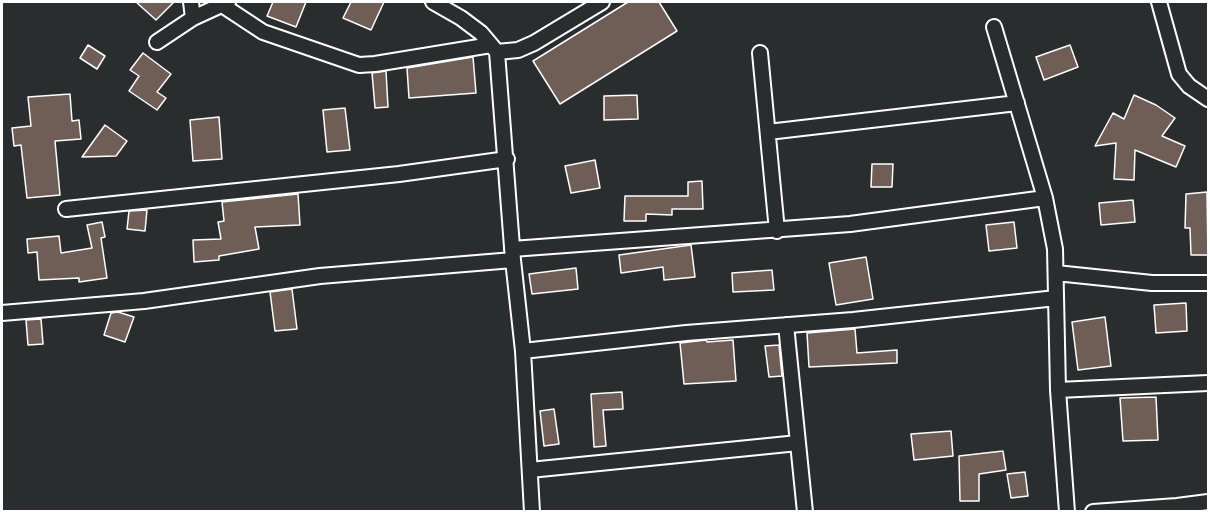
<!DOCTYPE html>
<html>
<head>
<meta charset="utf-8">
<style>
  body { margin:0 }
  #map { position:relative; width:1210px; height:513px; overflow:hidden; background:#2a2d2e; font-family:"Shantell Sans",sans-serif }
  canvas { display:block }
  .frame { position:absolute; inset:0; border:3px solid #fff; pointer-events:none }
</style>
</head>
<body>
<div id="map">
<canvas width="1210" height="513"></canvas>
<div class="frame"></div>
</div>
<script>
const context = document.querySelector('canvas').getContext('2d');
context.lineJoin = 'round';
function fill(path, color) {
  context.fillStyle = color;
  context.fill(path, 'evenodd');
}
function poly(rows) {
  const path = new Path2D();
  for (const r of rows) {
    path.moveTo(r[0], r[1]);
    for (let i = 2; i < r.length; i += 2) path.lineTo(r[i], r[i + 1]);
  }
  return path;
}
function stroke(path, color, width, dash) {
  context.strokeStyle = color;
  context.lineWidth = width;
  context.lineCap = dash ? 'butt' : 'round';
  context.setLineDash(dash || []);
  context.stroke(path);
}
const building = poly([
  [136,2,174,2,156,20,136,2],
  [273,2,306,2,296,27,267,16,273,2],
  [351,2,384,2,371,30,343,18,351,2],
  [628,2,659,2,677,31,560,104,533,61,628,2],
  [88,45,105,56,97,69,80,58,88,45],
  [1070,45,1078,67,1044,80,1036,57,1070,45],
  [143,53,171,74,157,92,166,98,157,110,129,91,139,76,130,70,143,53],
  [473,57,476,93,409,98,407,68,473,57],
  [386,71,388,107,375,108,372,73,386,71],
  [70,94,72,121,79,120,81,139,55,141,60,195,27,198,21,145,14,146,12,128,31,126,28,97,70,94],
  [637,95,638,119,604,120,604,96,637,95],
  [1134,95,1156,105,1175,118,1162,136,1185,146,1176,167,1135,150,1134,180,1114,179,1116,143,1095,146,1113,113,1124,119,1134,95],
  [345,108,350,150,327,152,323,110,345,108],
  [219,117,222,159,193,161,190,120,219,117],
  [105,125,127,141,116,156,82,157,105,125],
  [595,160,600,188,571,193,565,166,595,160],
  [872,164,893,164,892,187,871,187,872,164],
  [702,181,703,209,672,209,672,215,646,214,646,221,624,221,625,196,688,196,688,182,702,181],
  [1207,192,1208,255,1191,255,1190,228,1185,228,1186,194,1207,192],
  [298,194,300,225,255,227,259,249,219,256,219,260,194,262,193,240,221,239,218,222,224,221,222,202,298,194],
  [1133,200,1135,222,1101,225,1099,203,1133,200],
  [147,210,145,231,127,229,129,211,147,210],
  [102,222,105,237,101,238,107,278,79,282,79,278,39,280,37,252,28,253,27,239,59,236,61,253,92,248,87,225,102,222],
  [1014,222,1017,248,989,251,986,225,1014,222],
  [691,245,695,277,664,280,663,267,621,273,619,255,691,245],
  [866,257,873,299,836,305,829,263,866,257],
  [576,268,578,289,532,294,529,274,576,268],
  [772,270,774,290,733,292,732,273,772,270],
  [292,289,297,329,275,331,270,292,292,289],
  [1186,303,1187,331,1156,333,1154,305,1186,303],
  [118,312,134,317,125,342,104,335,111,313,118,312],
  [1105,317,1111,366,1078,370,1072,322,1105,317],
  [41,319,43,344,28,345,26,320,41,319],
  [855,329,857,353,897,350,897,363,809,367,807,333,855,329],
  [706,340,707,342,733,340,736,381,684,384,680,343,706,340],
  [779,345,782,376,769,377,765,346,779,345],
  [622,392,623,409,603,410,606,446,594,447,591,394,622,392],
  [1156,397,1158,440,1123,441,1120,398,1156,397],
  [554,409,559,444,544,446,540,411,554,409],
  [951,431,953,456,914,460,911,434,951,431],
  [1003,451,1006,470,979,474,979,501,960,501,959,456,1003,451],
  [1025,472,1028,496,1011,498,1007,474,1025,472]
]);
fill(building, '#6e5e55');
stroke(building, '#fff', 1.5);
const minor = poly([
  [191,2,193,18],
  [433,2,461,18,481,33,497,52,513,260,523,351,532,512],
  [1159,2,1179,74,1189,86,1208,99],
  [222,5,263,32,359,65,375,64,491,45],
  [994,27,1045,198,1055,249,1058,390,1067,512],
  [157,42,193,18,228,2],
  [497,52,518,50,534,43,602,2],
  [760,53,777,231],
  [768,132,1017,103],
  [66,209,399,174,507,159],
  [512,249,850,224,1045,198],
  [1056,273,1152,283,1208,283],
  [2,313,144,301,320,276,513,260],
  [786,325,805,512],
  [523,351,686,333,853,320,1056,298],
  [1058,390,1208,383],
  [530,470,798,443],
  [1093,512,1177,506,1208,502]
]);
stroke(minor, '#fff', 18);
stroke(minor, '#2a2d2e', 14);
</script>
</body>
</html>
